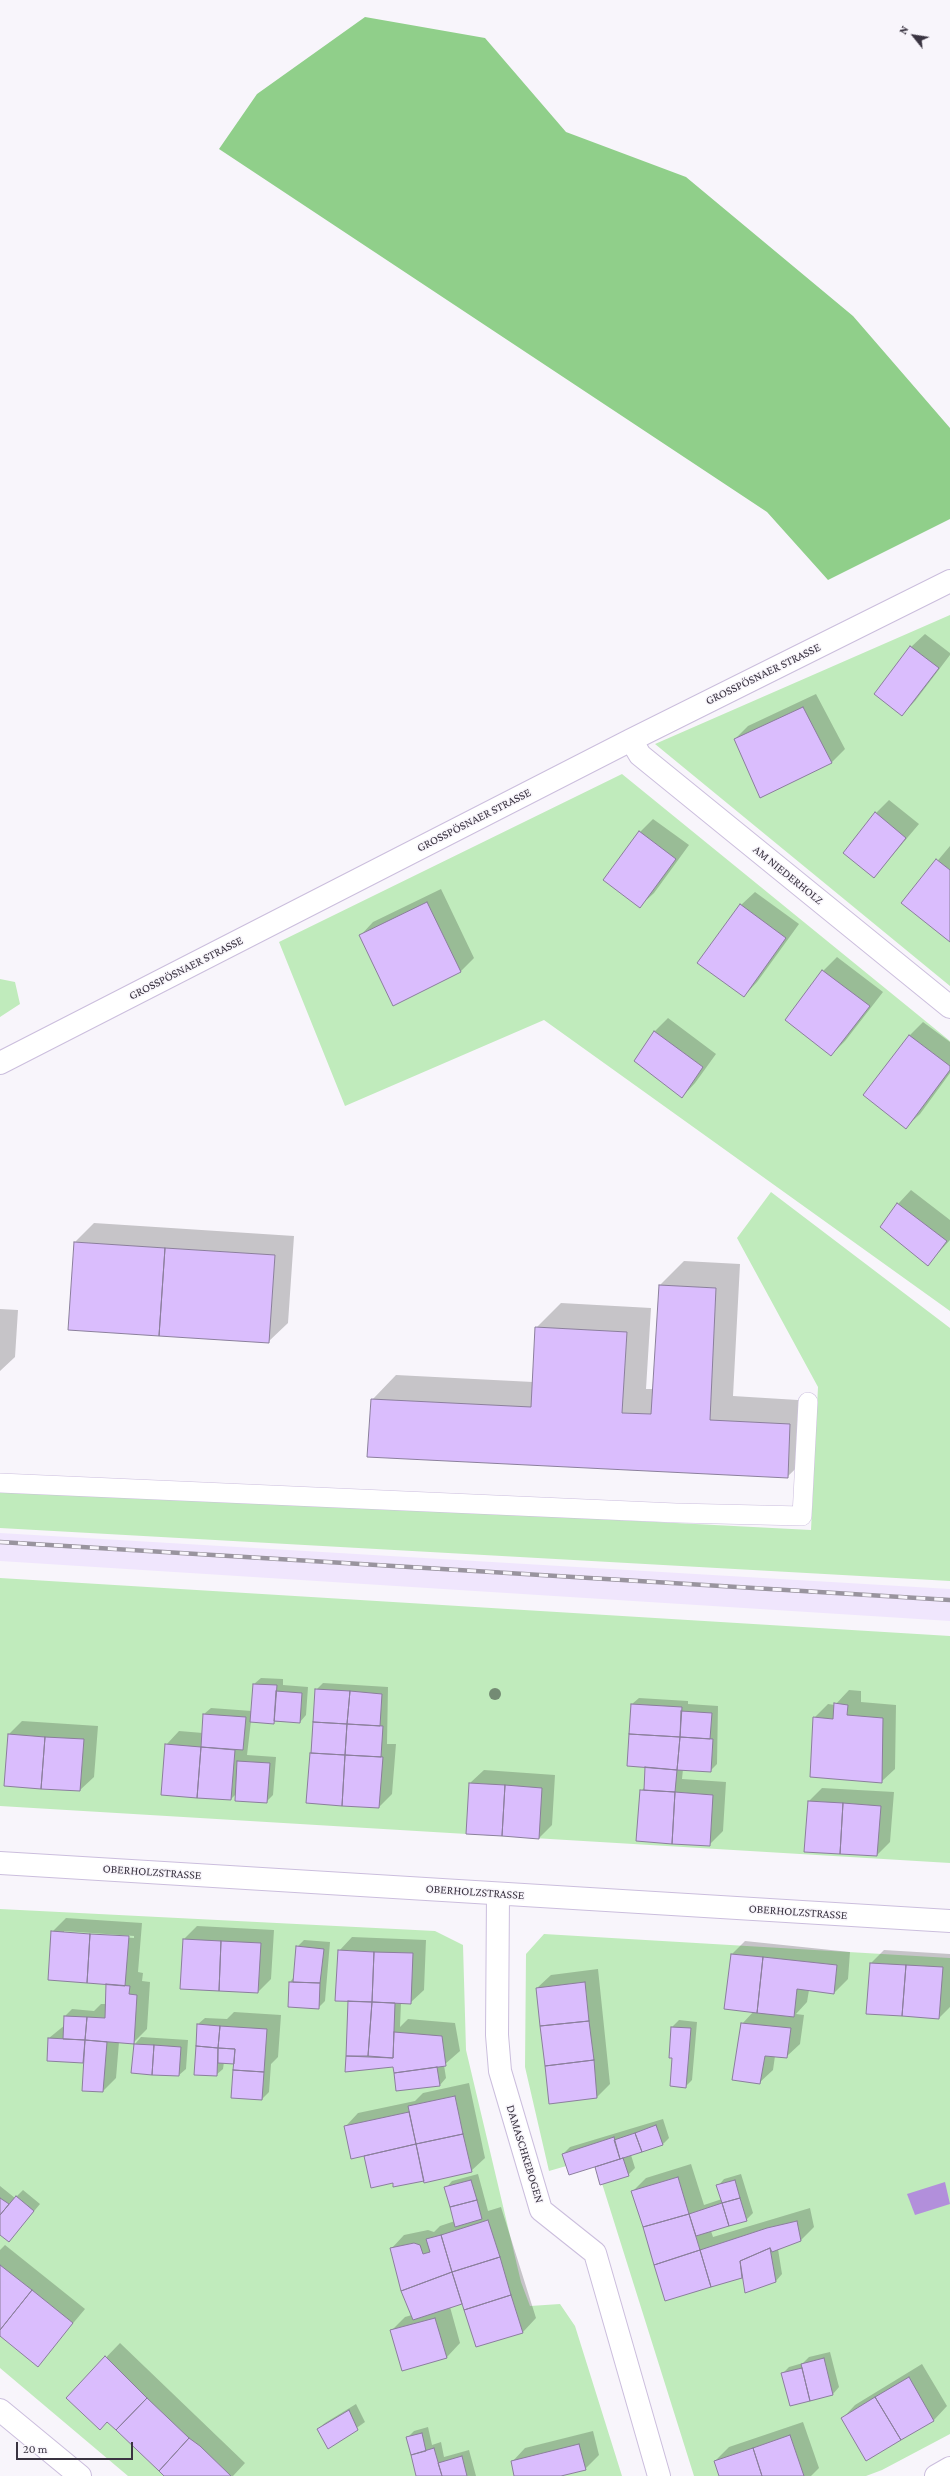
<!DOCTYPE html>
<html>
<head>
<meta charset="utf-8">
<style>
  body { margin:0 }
  #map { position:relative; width:950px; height:2476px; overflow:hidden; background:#f8f5fb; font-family:"Crimson Pro",serif }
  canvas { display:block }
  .north { position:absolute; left:894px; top:16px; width:40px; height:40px; -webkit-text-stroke:3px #f8f5fb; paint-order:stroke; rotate:300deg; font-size:11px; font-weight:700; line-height:16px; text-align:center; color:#3a3441 }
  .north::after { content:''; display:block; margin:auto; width:14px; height:18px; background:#3a3441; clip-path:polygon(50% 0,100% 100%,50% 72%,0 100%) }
  .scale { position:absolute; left:16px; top:2442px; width:117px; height:18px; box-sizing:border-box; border:2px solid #3a3441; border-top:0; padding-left:5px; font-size:12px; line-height:14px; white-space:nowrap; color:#3a3441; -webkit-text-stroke:3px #f8f5fb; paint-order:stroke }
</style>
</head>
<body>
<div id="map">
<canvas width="950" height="2476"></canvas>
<div class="north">N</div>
<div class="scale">20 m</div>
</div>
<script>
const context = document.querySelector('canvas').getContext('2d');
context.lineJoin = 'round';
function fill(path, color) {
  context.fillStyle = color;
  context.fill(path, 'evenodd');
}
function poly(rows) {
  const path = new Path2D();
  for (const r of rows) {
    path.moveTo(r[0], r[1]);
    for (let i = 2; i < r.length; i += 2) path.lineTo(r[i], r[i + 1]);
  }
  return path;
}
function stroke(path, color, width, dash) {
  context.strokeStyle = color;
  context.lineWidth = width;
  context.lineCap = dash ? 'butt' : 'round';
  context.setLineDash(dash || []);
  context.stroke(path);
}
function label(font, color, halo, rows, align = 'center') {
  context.font = font + ' "Crimson Pro",serif';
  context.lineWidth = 3;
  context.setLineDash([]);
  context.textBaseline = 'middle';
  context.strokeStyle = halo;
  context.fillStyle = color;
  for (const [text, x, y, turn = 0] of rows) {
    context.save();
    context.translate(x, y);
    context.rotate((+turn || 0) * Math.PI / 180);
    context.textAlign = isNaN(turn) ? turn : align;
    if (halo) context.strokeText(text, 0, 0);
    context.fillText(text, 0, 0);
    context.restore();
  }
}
fill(poly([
  [0,1533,950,1589,950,1621,0,1561]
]), '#f0e6fd');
fill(poly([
  [950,615,950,986,655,744],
  [622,774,950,1041,950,1311,544,1020,345,1106,279,942],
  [0,979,15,982,20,1004,0,1017],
  [771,1192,950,1328,950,1581,0,1528,0,1488,811,1530,818,1387,737,1238],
  [0,1578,950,1636,950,1863,0,1806],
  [0,1909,435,1931,463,1945,466,2050,521,2282,530,2306,560,2304,575,2326,622,2476,128,2476,0,2368],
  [544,1934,950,1958,950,2434,882,2470,866,2476,694,2476,594,2158,549,2171,525,2067,526,1954]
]), '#c0ebbc');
fill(poly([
  [365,17,485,38,566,132,686,177,853,316,950,428,950,519,828,580,767,512,219,149,257,94]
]), '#90cf8a');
fill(poly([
  [945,2182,950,2204,915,2215,907,2194]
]), '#b28fdb');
fill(poly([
  [925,634,950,653,950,655,915,701,902,715,911,647],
  [816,694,845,749,832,762,761,797,735,739,748,726],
  [889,800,919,824,874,877,876,813],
  [653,819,689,845,654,893,640,906,640,832],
  [950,846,950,941,902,903],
  [441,889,474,958,460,972,360,936,373,922],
  [755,892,799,924,757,982,744,996,741,905],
  [837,957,883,992,845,1041,831,1055,786,1020,823,971],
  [668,1018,716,1054,695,1083,682,1097,635,1060,655,1031],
  [923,1022,950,1042,950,1073,920,1114,906,1127,864,1095,910,1035],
  [911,1190,950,1220,950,1240,928,1264,898,1204],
  [94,1223,294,1236,288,1323,268,1342,75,1242],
  [684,1261,740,1264,733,1396,814,1401,812,1453,787,1477,372,1400,396,1375,533,1382,536,1328,561,1303,651,1308,646,1389,654,1389,660,1285],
  [0,1309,18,1310,15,1357,0,1371],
  [261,1678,283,1679,283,1685,308,1687,306,1715,300,1722,251,1721,247,1755,276,1757,273,1795,266,1802,236,1794,231,1799,166,1745,179,1731,203,1733,204,1714,211,1708,252,1711,254,1684],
  [323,1683,388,1687,387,1744,396,1744,392,1794,379,1807,307,1803,316,1690],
  [849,1690,861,1691,861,1702,896,1705,895,1769,881,1782,814,1718,828,1704,835,1705],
  [639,1698,688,1701,688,1704,718,1706,717,1764,710,1771,683,1769,682,1779,726,1782,723,1831,709,1845,641,1791,645,1787,646,1766,632,1704],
  [22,1721,98,1726,94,1777,80,1790,5,1785,9,1734],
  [484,1770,555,1775,552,1825,539,1838,470,1783],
  [822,1788,894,1792,890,1842,877,1855,809,1801],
  [66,1918,142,1923,138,1972,143,1973,142,1981,150,1982,147,2029,133,2043,119,2042,116,2078,103,2091,84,2062,48,2060,49,2038,65,2025,65,2016,72,2009,94,2011,101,2004,106,2004,107,1983,52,1932],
  [64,1931,134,1936,134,1938,64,1933],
  [197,1926,274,1930,271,1979,258,1992,184,1939],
  [352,1937,426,1940,424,1990,410,2003,401,2003,400,2027,408,2019,455,2023,460,2051,444,2065,446,2078,440,2085,393,2065,347,2057,349,2000,339,1951],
  [304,1940,330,1942,325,2001,318,2008,290,1982,294,1977,297,1947],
  [745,1941,850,1952,848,1979,834,1993,809,1990,807,2002,796,2014,804,2015,800,2044,786,2057,775,2056,773,2070,759,2083,742,2024,754,2011,732,1954],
  [884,1950,950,1954,950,2007,939,2018,871,1963],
  [598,1969,610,2084,597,2097,537,1988,551,1975],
  [234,2012,281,2015,278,2057,271,2064,269,2092,262,2099,235,2061,224,2062,223,2069,216,2075,198,2024,205,2018,227,2019],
  [679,2020,697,2022,692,2080,685,2087,673,2057,672,2027],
  [141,2037,188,2040,186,2069,179,2075,135,2044],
  [469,2083,485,2158,471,2171,394,2182,365,2154,345,2127,358,2113,415,2101,423,2093],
  [663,2119,669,2138,662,2145,631,2155,635,2168,628,2175,601,2183,595,2166,563,2154,570,2147],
  [691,2164,704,2205,722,2199,718,2186,724,2179,741,2174,753,2213,746,2220,711,2231,713,2237,810,2208,814,2227,801,2240,778,2249,782,2274,776,2281,743,2276,666,2300,633,2191,646,2178],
  [478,2174,488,2211,501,2207,536,2318,523,2332,477,2346,463,2303,450,2307,460,2343,447,2357,403,2370,392,2330,405,2317,412,2315,391,2249,404,2235,428,2230,434,2232,440,2226,455,2221,446,2188,452,2181],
  [0,2186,15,2198,23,2190,40,2204,15,2234,0,2234],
  [5,2245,85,2309,38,2365,0,2335,0,2250],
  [120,2343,245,2463,233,2476,165,2476,108,2421,67,2398],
  [830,2352,839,2387,833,2394,782,2374,789,2367,803,2363,809,2357],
  [922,2364,947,2406,934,2420,866,2460,842,2419,855,2405],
  [356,2404,365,2422,328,2448,318,2429,325,2423],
  [803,2422,819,2468,811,2476,720,2476,715,2461,729,2447],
  [428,2427,432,2445,441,2442,444,2457,469,2450,476,2476,417,2476,407,2438,414,2431],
  [593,2431,599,2455,585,2469,557,2476,515,2476,512,2462,525,2448]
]), '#0003');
const building = poly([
  [910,646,939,668,902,716,874,694,910,646],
  [803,707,832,763,760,798,734,739,803,707],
  [875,812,906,838,874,878,843,853,875,812],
  [639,831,676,859,640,908,603,880,639,831],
  [936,859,950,870,950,942,901,903,936,859],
  [427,902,461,972,393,1006,359,935,427,902],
  [740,904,786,938,744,997,697,963,740,904],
  [822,970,870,1006,831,1056,785,1020,822,970],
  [654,1031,703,1067,682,1098,634,1061,654,1031],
  [909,1035,950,1066,950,1070,906,1129,863,1095,909,1035],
  [897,1203,947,1241,928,1266,880,1227,897,1203],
  [74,1242,165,1248,159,1336,68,1330,74,1242],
  [165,1248,275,1255,269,1343,159,1336,165,1248],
  [659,1285,716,1288,710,1420,790,1424,788,1478,367,1457,371,1399,531,1407,535,1327,627,1332,622,1413,651,1414,659,1285],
  [253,1684,277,1685,274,1724,250,1722,253,1684],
  [315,1689,350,1691,347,1724,313,1722,315,1689],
  [276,1691,302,1693,300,1723,274,1721,276,1691],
  [350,1691,382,1694,380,1726,347,1724,350,1691],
  [834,1703,848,1705,847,1715,883,1718,882,1783,810,1777,813,1717,833,1719,834,1703],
  [631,1704,682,1707,680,1737,629,1734,631,1704],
  [681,1711,712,1713,710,1739,680,1737,681,1711],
  [203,1714,246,1717,243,1750,201,1747,203,1714],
  [313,1722,347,1724,345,1755,311,1753,313,1722],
  [347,1724,383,1726,381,1757,345,1755,347,1724],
  [8,1734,45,1737,41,1789,4,1786,8,1734],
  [629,1734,680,1737,677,1770,627,1766,629,1734],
  [45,1737,84,1739,80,1791,41,1789,45,1737],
  [680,1737,713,1739,711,1772,677,1770,680,1737],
  [165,1744,201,1747,197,1798,161,1795,165,1744],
  [201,1747,235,1750,231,1800,197,1798,201,1747],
  [310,1753,345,1755,342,1806,306,1803,310,1753],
  [345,1755,383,1757,379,1808,342,1806,345,1755],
  [237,1761,270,1763,267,1803,235,1801,237,1761],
  [645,1767,677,1770,675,1792,644,1790,645,1767],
  [469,1783,505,1785,502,1836,466,1834,469,1783],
  [505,1785,542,1788,539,1839,502,1836,505,1785],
  [640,1790,675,1792,672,1844,636,1841,640,1790],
  [675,1792,713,1795,710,1846,672,1844,675,1792],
  [808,1801,843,1803,840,1854,804,1852,808,1801],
  [843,1803,881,1806,877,1856,840,1854,843,1803],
  [51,1931,90,1934,87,1983,48,1980,51,1931],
  [90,1934,129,1936,125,1986,87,1983,90,1934],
  [183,1939,221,1941,219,1991,180,1989,183,1939],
  [221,1941,261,1943,258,1993,219,1991,221,1941],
  [296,1946,324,1949,320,1983,293,1982,296,1946],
  [338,1950,374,1952,372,2002,335,2001,338,1950],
  [374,1952,413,1953,411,2004,372,2002,374,1952],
  [731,1954,763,1957,757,2013,724,2009,731,1954],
  [763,1957,837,1965,834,1994,797,1989,794,2017,757,2013,763,1957],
  [870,1963,906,1965,902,2016,866,2014,870,1963],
  [906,1965,943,1967,939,2019,902,2016,906,1965],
  [289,1982,320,1983,319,2009,288,2007,289,1982],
  [585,1982,589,2021,540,2026,536,1988,585,1982],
  [106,1984,130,1986,129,1994,137,1995,134,2044,85,2040,87,2017,105,2018,106,1984],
  [348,2001,372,2002,368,2056,346,2056,348,2001],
  [372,2002,395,2003,393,2058,368,2056,372,2002],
  [64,2016,87,2017,85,2040,63,2039,64,2016],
  [589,2021,594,2060,545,2066,540,2026,589,2021],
  [741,2023,791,2028,787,2058,765,2056,760,2084,732,2080,741,2023],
  [197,2024,220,2026,218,2048,196,2046,197,2024],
  [220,2026,267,2029,264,2072,233,2070,235,2049,218,2048,220,2026],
  [671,2027,691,2028,686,2088,670,2086,672,2058,669,2058,671,2027],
  [394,2032,442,2036,446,2066,394,2073,393,2067,345,2072,346,2056,393,2058,394,2032],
  [48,2038,85,2040,83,2063,47,2061,48,2038],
  [85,2040,107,2042,103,2092,82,2091,85,2040],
  [134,2044,154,2045,152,2075,131,2073,134,2044],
  [154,2045,181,2047,179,2076,152,2075,154,2045],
  [196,2046,218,2048,217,2076,194,2075,196,2046],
  [218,2048,235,2049,234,2064,218,2063,218,2048],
  [594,2060,597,2098,549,2104,545,2066,594,2060],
  [437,2067,440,2086,396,2091,394,2073,437,2067],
  [233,2070,264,2072,262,2100,231,2098,233,2070],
  [455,2096,463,2134,416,2144,408,2106,455,2096],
  [409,2112,416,2144,351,2159,344,2126,409,2112],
  [656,2125,663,2145,642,2152,635,2133,656,2125],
  [635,2133,642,2152,620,2159,614,2140,635,2133],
  [463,2134,472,2172,424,2183,416,2144,463,2134],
  [614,2137,620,2159,569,2175,562,2154,614,2137],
  [416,2144,424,2181,393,2187,393,2183,371,2188,364,2156,416,2144],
  [623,2158,629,2176,600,2185,595,2167,623,2158],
  [678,2177,689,2214,643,2227,631,2191,678,2177],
  [471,2180,477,2200,450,2207,444,2187,471,2180],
  [735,2180,740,2198,722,2203,716,2185,735,2180],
  [16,2196,34,2211,9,2242,0,2235,0,2215,16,2196],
  [0,2198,9,2204,0,2215,0,2198],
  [740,2198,747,2221,729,2226,722,2203,740,2198],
  [477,2200,482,2219,455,2227,450,2207,477,2200],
  [722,2203,729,2226,696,2236,689,2214,722,2203],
  [689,2214,700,2250,654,2265,643,2227,689,2214],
  [488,2220,500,2257,452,2272,441,2235,488,2220],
  [797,2221,801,2241,772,2252,770,2248,740,2261,742,2278,711,2287,700,2250,767,2228,797,2221],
  [441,2235,452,2272,401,2291,390,2248,414,2243,420,2245,423,2254,430,2252,426,2239,441,2235],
  [770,2248,776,2282,745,2293,740,2261,770,2248],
  [700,2250,711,2287,665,2301,654,2265,700,2250],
  [500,2257,511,2295,464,2310,452,2272,500,2257],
  [0,2265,32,2290,0,2330,0,2265],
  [452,2272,462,2304,413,2320,401,2291,452,2272],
  [32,2290,73,2323,38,2367,0,2336,0,2330,32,2290],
  [511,2295,523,2333,476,2347,464,2310,511,2295],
  [435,2318,447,2358,402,2371,390,2330,435,2318],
  [105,2356,147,2398,116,2430,107,2422,100,2430,66,2398,105,2356],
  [824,2358,833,2395,810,2401,801,2364,824,2358],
  [802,2368,810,2401,790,2406,781,2373,802,2368],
  [909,2377,934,2421,901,2440,875,2397,909,2377],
  [875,2397,901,2440,866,2461,841,2418,875,2397],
  [147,2398,189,2438,159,2471,116,2430,147,2398],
  [349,2410,358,2430,328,2449,317,2429,349,2410],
  [422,2433,426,2451,411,2455,406,2437,422,2433],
  [790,2435,804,2476,762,2476,753,2448,790,2435],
  [189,2438,200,2446,231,2476,164,2476,159,2471,189,2438],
  [579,2444,586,2470,561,2476,514,2476,511,2461,579,2444],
  [434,2448,442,2476,416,2476,411,2455,434,2448],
  [753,2448,762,2476,719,2476,714,2461,753,2448],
  [462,2456,467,2476,442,2476,438,2463,462,2456]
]);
fill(building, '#dabdfd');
stroke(building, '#8b7f9c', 1);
const lane = poly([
  [0,1483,676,1513,802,1516,808,1402]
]);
const street = poly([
  [631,740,640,755,950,1007],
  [0,1063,631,740,950,581],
  [0,1863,950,1921],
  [498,1894,497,2035,500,2071,541,2210,595,2253,659,2476],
  [0,2410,80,2476],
  [936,2476,950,2468]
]);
stroke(lane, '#cbbedd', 20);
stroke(street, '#cbbedd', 24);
stroke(lane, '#fff', 19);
stroke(street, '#fff', 22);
const rail = poly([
  [0,1542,950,1600]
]);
stroke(rail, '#99949e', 4.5);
stroke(rail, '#f8f5fb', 3, [9]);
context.fillStyle = '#748b74';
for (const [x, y] of [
  [495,1694]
]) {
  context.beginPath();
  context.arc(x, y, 6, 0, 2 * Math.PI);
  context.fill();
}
label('12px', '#3a3441', '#f8f5fb', [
  ["GROSSPÖSNAER STRASSE",763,674,-26],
  ["GROSSPÖSNAER STRASSE",474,820,-27],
  ["AM NIEDERHOLZ",788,875,39],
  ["GROSSPÖSNAER STRASSE",186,968,-27],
  ["OBERHOLZSTRASSE",152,1872,4],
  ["OBERHOLZSTRASSE",475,1892,4],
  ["OBERHOLZSTRASSE",798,1912,4],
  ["DAMASCHKEBOGEN",525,2154,73]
]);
</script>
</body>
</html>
